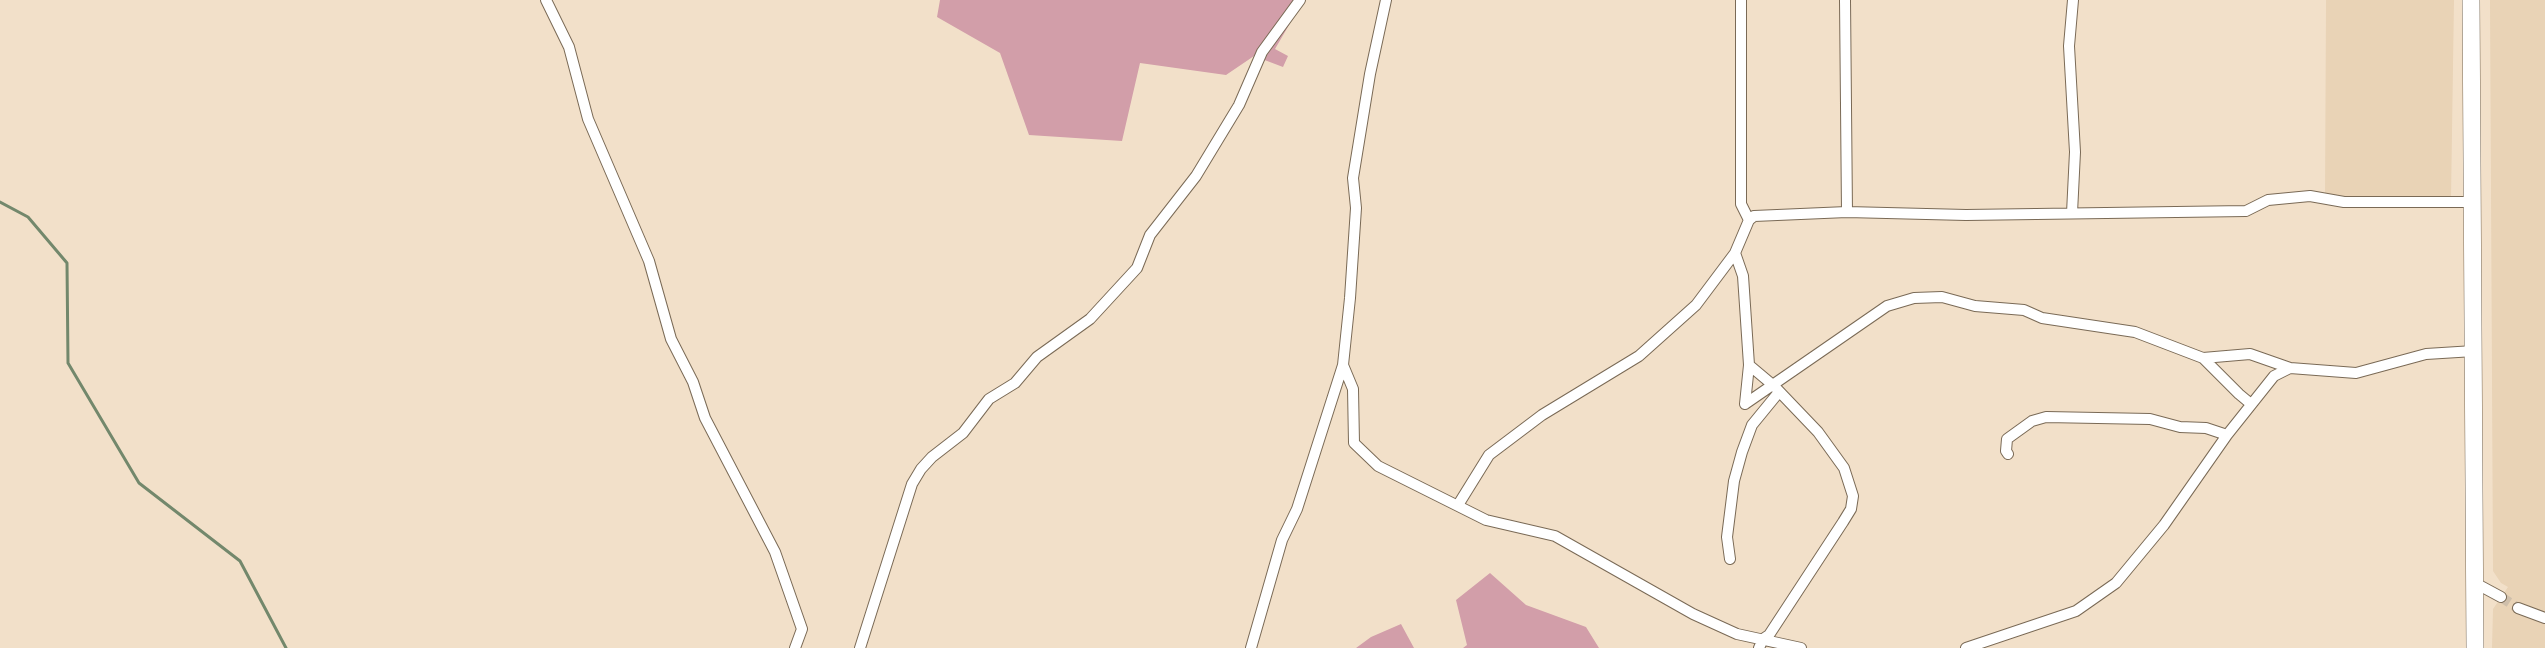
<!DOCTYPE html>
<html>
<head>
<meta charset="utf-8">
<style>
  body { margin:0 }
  canvas { display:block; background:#f2e0c9 }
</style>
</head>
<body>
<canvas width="2545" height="648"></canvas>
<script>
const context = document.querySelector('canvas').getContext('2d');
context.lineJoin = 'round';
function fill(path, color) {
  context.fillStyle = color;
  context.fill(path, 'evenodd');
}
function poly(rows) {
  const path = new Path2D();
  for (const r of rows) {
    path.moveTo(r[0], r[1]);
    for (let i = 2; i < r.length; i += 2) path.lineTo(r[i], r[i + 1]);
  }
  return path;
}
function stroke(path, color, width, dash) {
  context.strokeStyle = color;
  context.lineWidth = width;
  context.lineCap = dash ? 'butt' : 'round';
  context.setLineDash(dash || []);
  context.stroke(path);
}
fill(poly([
  [2326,0,2454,0,2451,199,2325,201],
  [2490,0,2545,0,2545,648,2492,648,2493,609,2508,587,2501,583,2493,571]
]), '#e9d3b6');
fill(poly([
  [940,0,1295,0,1296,13,1275,49,1288,56,1283,67,1254,56,1226,75,1140,63,1122,141,1029,135,1000,53,937,17],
  [1490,573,1526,605,1586,627,1599,648,1463,648,1467,645,1456,600],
  [1401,624,1414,648,1356,648,1371,637]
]), '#d29ea9');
stroke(poly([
  [0,202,28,217,67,263,68,363,139,483,240,561,286,648]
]), '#73886c', 3);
stroke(poly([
  [2501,597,2518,608]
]), '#cfbfab', 10, [10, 5]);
const minor = poly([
  [546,0,569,47,588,119,649,261,671,339,693,382,705,418,775,552,802,629,795,648],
  [1741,0,1741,204,1749,220],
  [1845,0,1847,212],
  [2072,213,2075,152,2069,46,2073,0],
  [1735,253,1743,276,1749,365,1745,404],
  [2203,358,2250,354,2290,368],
  [1343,365,1353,389,1354,443,1378,466,1486,520,1555,536,1693,614,1737,634,1801,648],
  [1749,365,1774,386,1818,432,1844,468,1853,496,1851,509,1843,522,1769,635,1763,639,1759,648],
  [1745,404,1887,306,1914,298,1942,297,1975,306,2024,310,2042,318,2135,332,2203,358,2239,394,2251,404],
  [2008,454,2006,451,2007,439,2032,421,2046,417,2150,419,2180,427,2206,428,2227,435],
  [1458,505,1489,455,1542,415,1639,356,1696,305,1735,253,1749,220,1754,216,1847,212,1966,215,2246,211,2268,200,2310,196,2344,202,2473,202],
  [1730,559,1727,537,1734,481,1742,452,1752,425,1779,392],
  [2475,583,2501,597],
  [2518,608,2545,618],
  [860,648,912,484,921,469,932,457,963,433,989,399,1015,383,1037,357,1090,319,1137,268,1150,235,1196,176,1239,105,1262,52,1300,0],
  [1251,648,1282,540,1297,509,1343,365,1350,298,1356,208,1353,178,1370,74,1386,0],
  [1966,648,2076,611,2116,583,2164,525,2227,435,2274,376,2290,368,2356,373,2426,354,2474,351]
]);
const trunk = poly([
  [2471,0,2475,648]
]);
stroke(minor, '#7a6a56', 12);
stroke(trunk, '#7a6a56', 18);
stroke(minor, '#fff', 10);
stroke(trunk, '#fff', 17);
</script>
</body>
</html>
